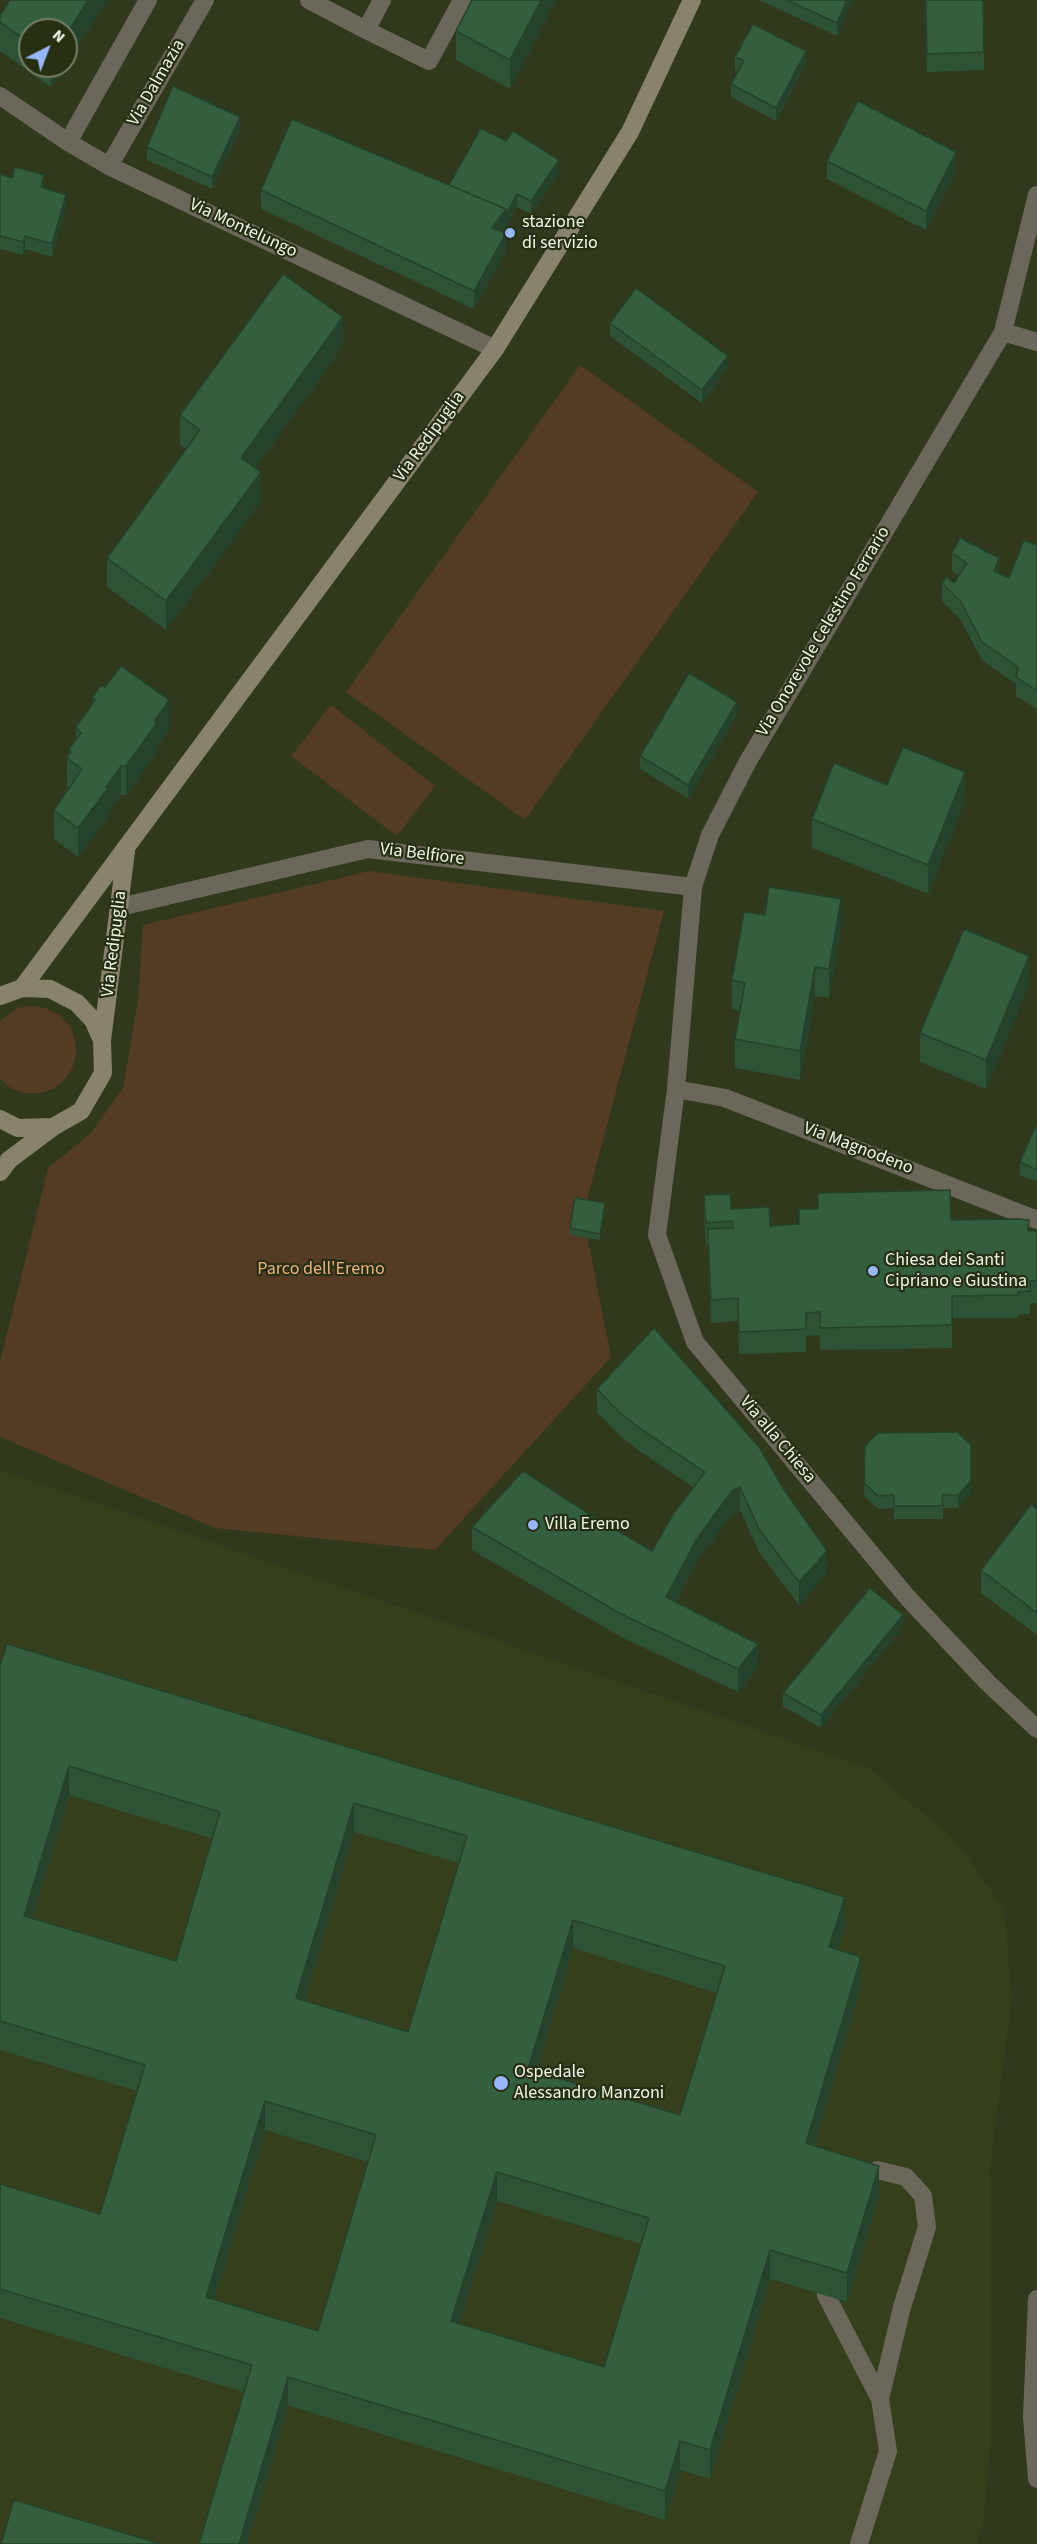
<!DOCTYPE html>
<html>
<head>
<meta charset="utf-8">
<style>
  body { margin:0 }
  #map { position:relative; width:1037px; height:2544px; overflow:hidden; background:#31391d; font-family:"Source Sans 3",sans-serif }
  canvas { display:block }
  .north { position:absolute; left:18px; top:18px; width:60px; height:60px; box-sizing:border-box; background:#272f13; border:2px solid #787f67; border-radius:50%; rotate:42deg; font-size:16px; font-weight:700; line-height:24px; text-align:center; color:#f1f7e6 }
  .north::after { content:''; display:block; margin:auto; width:21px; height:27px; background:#97b6fd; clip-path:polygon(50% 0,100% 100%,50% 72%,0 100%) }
</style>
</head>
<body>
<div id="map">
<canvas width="1037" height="2544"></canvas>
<div class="north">N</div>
</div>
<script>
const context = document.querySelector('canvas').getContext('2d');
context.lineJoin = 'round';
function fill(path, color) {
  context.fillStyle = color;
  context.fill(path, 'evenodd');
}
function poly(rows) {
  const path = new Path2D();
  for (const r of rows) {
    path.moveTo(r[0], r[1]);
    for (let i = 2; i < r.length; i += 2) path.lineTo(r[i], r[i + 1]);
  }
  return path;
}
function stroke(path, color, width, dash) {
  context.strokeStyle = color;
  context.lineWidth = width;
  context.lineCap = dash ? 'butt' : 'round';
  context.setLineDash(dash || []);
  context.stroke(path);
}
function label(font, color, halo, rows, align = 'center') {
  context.font = font + ' "Source Sans 3",sans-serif';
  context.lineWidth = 4.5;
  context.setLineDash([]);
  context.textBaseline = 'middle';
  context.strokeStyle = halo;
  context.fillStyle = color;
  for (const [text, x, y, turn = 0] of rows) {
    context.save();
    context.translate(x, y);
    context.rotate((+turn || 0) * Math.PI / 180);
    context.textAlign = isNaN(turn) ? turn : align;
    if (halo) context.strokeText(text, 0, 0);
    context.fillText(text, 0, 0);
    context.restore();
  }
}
fill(poly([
  [0,1470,868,1768,953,1838,1004,1909,1012,1998,990,2168,991,2441,984,2518,977,2544,0,2544]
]), '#353f1b');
fill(poly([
  [580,365,758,492,525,820,346,692],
  [331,705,435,786,397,836,291,756],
  [369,871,664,911,583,1215,611,1357,435,1550,215,1528,0,1437,0,1361,48,1168,90,1134,123,1088,138,1000,143,925],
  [31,1006,46,1008,59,1015,70,1026,75,1040,76,1055,72,1069,64,1080,53,1089,40,1093,26,1093,12,1089,0,1079,0,1021,17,1008]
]), '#543b23');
stroke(poly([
  [826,2295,880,2399],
  [859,2544,888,2451,880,2399,902,2307,927,2227,923,2196,906,2177,877,2170,860,2183]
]), '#6b675a', 18);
stroke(poly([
  [309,0,366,30],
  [382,0,366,30,429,61,462,0],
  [0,96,68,142,109,166,495,349],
  [68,142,148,0],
  [109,166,205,0],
  [1037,195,1003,332,747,763,710,835,693,887,676,1089,657,1235,695,1342,908,1598,987,1682,1037,1729],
  [1003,332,1037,342],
  [120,907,368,849,693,887],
  [676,1089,725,1098,1037,1220],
  [1037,2299,1032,2417,1037,2479]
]), '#6b675a', 18);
stroke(poly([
  [22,988,495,349,630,132,692,0],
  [0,996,22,988,50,989,77,1003,93,1020,102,1040,103,1073,81,1111,53,1127,9,1160,0,1172],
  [102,1040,126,851],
  [0,1119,18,1128,53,1127]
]), '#89836d', 18);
fill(poly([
  [10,0,107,0,66,64,30,30,30,66,65,66,51,87,0,51,0,16],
  [472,0,555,0,510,89,456,60,456,31],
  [759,0,853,0,837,36],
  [925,0,983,0,984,70,927,72],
  [735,57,806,64,776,121,731,97,731,84,738,72,735,70],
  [240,130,212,189,147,160,147,147],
  [827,161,956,171,926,230,827,179],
  [559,173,531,214,517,207,502,232,506,251,474,309,261,209,261,190,449,185],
  [0,174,44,188,66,207,52,257,25,249,23,255,0,249],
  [610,323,728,368,702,403,610,336],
  [343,346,255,468,261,501,166,630,107,587,107,558,186,449,180,444,180,415],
  [1037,545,1037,709,1016,696,1016,684,982,660,961,620,942,601,942,583,954,583,959,576,952,571,952,553,1009,578],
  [92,698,169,729,156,747,156,753,126,795,121,795,108,813,108,817,78,857,54,839,54,810,69,789,67,787,67,758,69,755,69,749,76,741,76,727,92,704],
  [737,715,688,798,640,769,640,756],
  [887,785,965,801,928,894,812,848,812,819],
  [765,915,841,928,829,998,815,996,800,1080,735,1068,735,1039,740,1011,732,1009,732,980],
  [1029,985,986,1089,920,1062,920,1033],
  [1037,1123,1037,1182,1020,1175,1020,1162],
  [704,1195,731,1209,770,1226,951,1220,1029,1231,1037,1231,1037,1303,1030,1304,1030,1314,1018,1315,1018,1318,952,1318,952,1348,820,1350,820,1335,806,1336,806,1352,739,1354,738,1321,711,1323,708,1246,706,1246,704,1218],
  [605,1210,600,1240,570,1235,570,1228],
  [654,1328,827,1574,799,1605,759,1552,740,1510,732,1514,696,1562,676,1602,758,1667,738,1692,621,1637,472,1550,472,1527,652,1551,693,1487,641,1452,618,1434,597,1412,597,1389],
  [865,1446,971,1494,958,1508,943,1508,943,1519,894,1519,894,1508,878,1509,864,1496],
  [1037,1509,1037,1635,981,1593,981,1570],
  [903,1627,821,1728,783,1706,783,1693],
  [0,1666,845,1926,837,1949,861,1986,814,2146,879,2195,847,2302,770,2279,710,2479,680,2470,665,2520,0,2318,0,2184,100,2214,137,2091,0,2050],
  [69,1795,213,1839,176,1961,32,1918],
  [354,1832,459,1863,408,2032,304,2001],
  [573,1948,717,1993,680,2115,536,2071],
  [265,2130,368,2162,318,2331,214,2299],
  [497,2201,641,2244,604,2367,459,2323]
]), '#2d5236');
fill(poly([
  [88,0,107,0,66,64,66,35],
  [541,0,555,0,510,89,510,60],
  [847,0,853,0,837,36,837,23],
  [806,51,806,64,776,121,776,108],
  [51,66,65,66,51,87],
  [240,117,240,130,212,189,212,177],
  [956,152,956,171,926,230,926,211],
  [559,160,559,173,531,214,531,201],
  [44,175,44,188,41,200,41,187],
  [517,194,517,207,506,227,492,247,492,228],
  [66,195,66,207,52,257,52,244],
  [506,233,506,251,474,309,474,291],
  [25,236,25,249,23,255,23,242],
  [343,317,343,346,241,487,241,458],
  [728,356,728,368,702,403,702,390],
  [261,472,261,501,166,630,166,601],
  [999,558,999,576,994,571],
  [169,700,169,729,156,747,156,753,126,795,126,766,155,720],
  [737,702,737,715,688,798,688,785],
  [121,766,121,795,108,813,108,817,78,857,78,828],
  [965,772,965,801,928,894,928,865],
  [841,899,841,928,829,998,829,969],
  [1029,956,1029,985,986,1089,986,1060],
  [815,967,815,996,800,1080,800,1051],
  [605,1203,605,1210,600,1240,600,1234],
  [971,1481,971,1494,958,1508,958,1495],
  [740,1487,740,1510,732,1514,696,1562,666,1620,666,1597,696,1540,732,1491],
  [827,1551,827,1574,799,1605,799,1582],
  [903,1615,903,1627,821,1728,821,1715],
  [758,1644,758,1667,738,1692,738,1669],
  [69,1766,69,1795,24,1945,24,1916],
  [354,1803,354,1832,296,2027,296,1998],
  [845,1897,845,1926,829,1976,829,1947],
  [573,1920,573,1948,528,2098,528,2069],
  [861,1957,861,1986,806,2172,806,2143],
  [265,2101,265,2130,206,2326,206,2297],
  [879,2166,879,2195,847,2302,847,2273],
  [497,2172,497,2201,451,2350,451,2321],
  [770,2250,770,2279,710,2479,710,2450],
  [288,2377,288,2406,247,2544,239,2544],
  [680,2441,680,2470,665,2520,665,2491]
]), '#24422c');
const building = poly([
  [10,0,88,0,66,35,66,30,30,30,30,43,0,22,0,16,10,0],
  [472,0,541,0,510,60,456,31,472,0],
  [787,0,847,0,837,23,787,0],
  [926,0,983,0,984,52,927,54,926,0],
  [753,24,806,51,776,108,731,84,744,61,735,57,753,24],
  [173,86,240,117,212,177,147,147,173,86],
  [858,101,956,152,926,211,827,161,858,101],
  [292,119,506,209,492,228,506,233,474,291,261,190,292,119],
  [481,128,506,141,513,131,559,160,531,201,517,194,506,214,506,209,449,185,481,128],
  [15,167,44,175,41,187,66,195,52,244,25,236,23,242,0,236,0,174,12,178,15,167],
  [283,274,343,317,241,458,261,472,166,601,107,558,200,430,180,415,283,274],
  [636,288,728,356,702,390,610,323,636,288],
  [960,538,999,558,994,571,1009,578,1024,540,1037,545,1037,691,1016,677,1018,667,982,642,961,602,942,583,946,577,954,583,967,563,952,553,960,538],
  [121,666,169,700,155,720,156,724,126,766,121,766,106,787,108,788,78,828,54,810,82,769,67,758,71,752,69,749,81,733,76,727,95,700,92,698,101,685,105,687,121,666],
  [689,673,737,702,688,785,640,756,689,673],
  [903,747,965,772,928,865,812,819,834,763,887,785,903,747],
  [769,887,841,899,829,969,815,967,800,1051,735,1039,745,983,732,980,744,912,765,915,769,887],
  [964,929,1029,956,986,1060,920,1033,964,929],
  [1037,1123,1037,1170,1020,1162,1037,1123],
  [950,1190,951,1220,1017,1219,1029,1220,1028,1231,1037,1231,1037,1281,1030,1281,1030,1291,1018,1292,1018,1295,952,1296,952,1325,820,1328,820,1312,806,1313,806,1329,739,1332,738,1298,711,1300,708,1229,733,1228,732,1221,706,1223,704,1195,730,1194,731,1209,769,1207,770,1226,799,1224,799,1209,818,1209,818,1193,950,1190],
  [575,1198,605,1203,600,1234,570,1228,575,1198],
  [654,1328,759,1447,782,1487,827,1551,799,1582,759,1529,740,1487,732,1491,696,1540,666,1597,758,1644,738,1669,621,1614,472,1527,523,1471,589,1514,652,1551,674,1513,705,1472,641,1429,618,1411,597,1389,654,1328],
  [957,1432,971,1445,971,1481,958,1495,942,1495,943,1506,894,1506,894,1495,878,1496,864,1483,865,1446,878,1433,957,1432],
  [1031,1505,1037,1509,1037,1613,981,1570,1031,1505],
  [870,1588,903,1615,821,1715,783,1693,870,1588],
  [7,1644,845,1897,829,1947,861,1957,806,2143,879,2166,847,2273,770,2250,710,2450,680,2441,665,2491,288,2377,239,2544,199,2544,252,2365,0,2289,0,2184,100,2214,145,2065,0,2021,0,1666,7,1644],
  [69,1766,220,1812,176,1961,24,1916,69,1766],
  [354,1803,467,1836,408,2032,296,1998,354,1803],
  [573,1920,725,1966,680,2115,528,2069,573,1920],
  [265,2101,376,2135,318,2331,206,2297,265,2101],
  [497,2172,649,2218,604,2367,451,2321,497,2172],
  [14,2500,161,2544,1,2544,14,2500]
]);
fill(building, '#345f3f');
stroke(building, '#24422c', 1.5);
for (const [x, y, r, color] of [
  [510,233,6,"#97b6fd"],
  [873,1271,6,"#97b6fd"],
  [533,1525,6,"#97b6fd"],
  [501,2083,8,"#97b6fd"]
]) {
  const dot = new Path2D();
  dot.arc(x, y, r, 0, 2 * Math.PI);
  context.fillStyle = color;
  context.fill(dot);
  stroke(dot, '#272f13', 2);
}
label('18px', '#f1f7e6', '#272f13', [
  ["Via Dalmazia",157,83,-60],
  ["Via Montelungo",243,229,25],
  ["Via Redipuglia",430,437,-54],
  ["Via Onorevole Celestino Ferrario",824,632,-59],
  ["Via Belfiore",422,855,7],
  ["Via Redipuglia",115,944,-83],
  ["Via Magnodeno",858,1149,21],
  ["Via alla Chiesa",777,1440,50]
]);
label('18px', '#f1f7e6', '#272f13', [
  ["stazione",522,223],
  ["di servizio",522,244],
  ["Chiesa dei Santi",885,1261],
  ["Cipriano e Giustina",885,1282],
  ["Villa Eremo",545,1525],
  ["Ospedale",514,2073],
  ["Alessandro Manzoni",514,2094]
], 'left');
label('18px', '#edb279', '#272f13', [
  ["Parco dell'Eremo",321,1270]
]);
</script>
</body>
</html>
